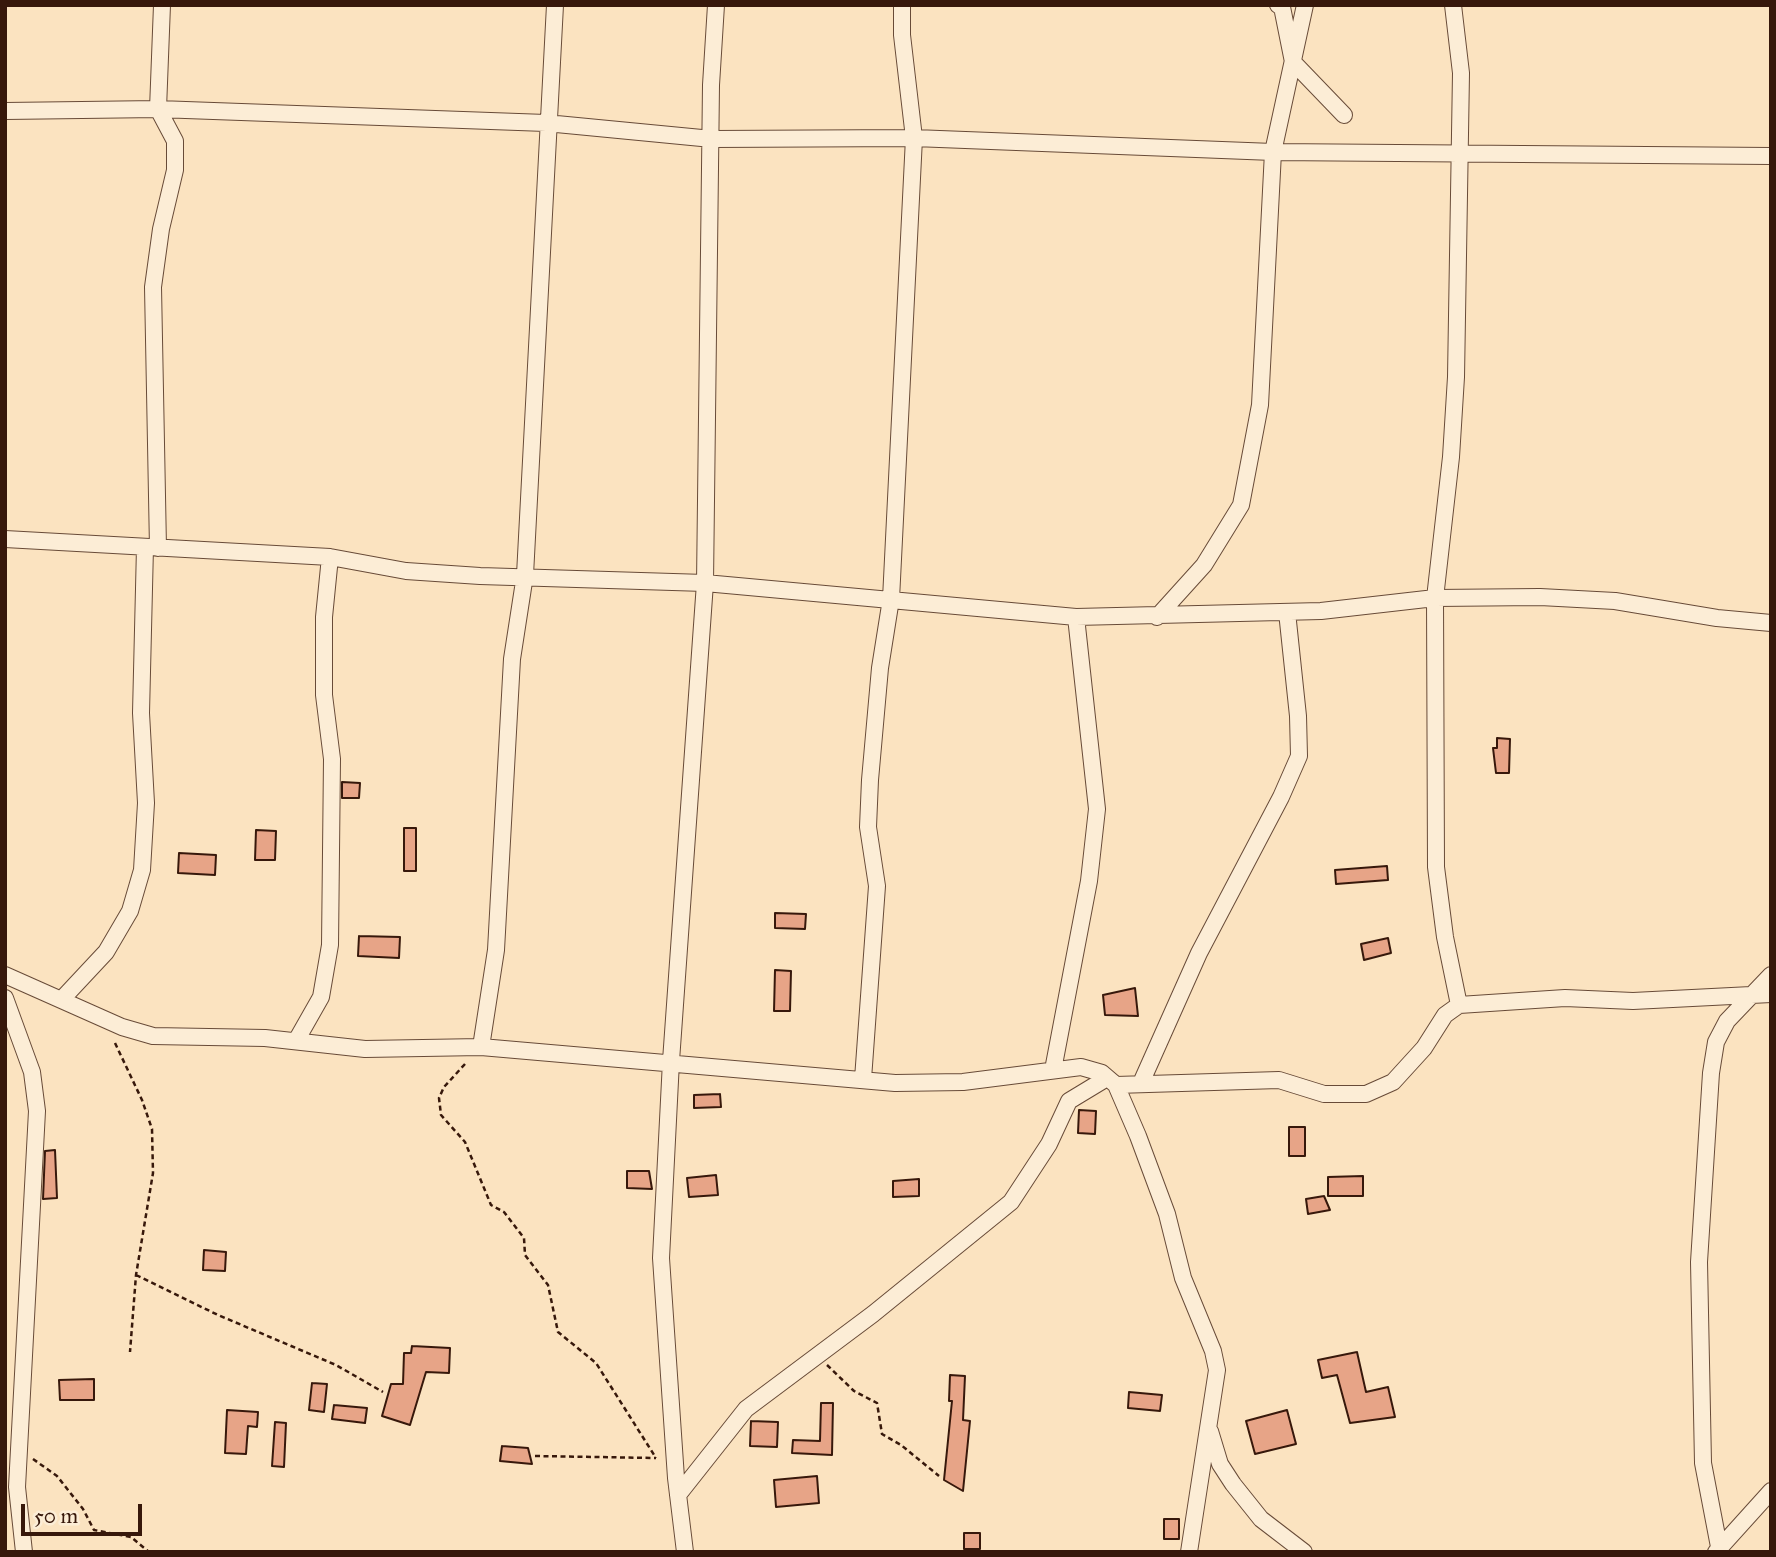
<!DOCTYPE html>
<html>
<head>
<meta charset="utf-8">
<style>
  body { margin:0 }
  #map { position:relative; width:1776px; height:1557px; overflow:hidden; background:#fbe3c0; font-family:"IM FELL Great Primer",serif }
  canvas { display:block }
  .frame { position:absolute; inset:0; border:7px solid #37180b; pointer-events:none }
  .scale { position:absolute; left:21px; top:1504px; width:121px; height:32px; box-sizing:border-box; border:4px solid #37180b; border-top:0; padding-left:9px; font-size:21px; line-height:24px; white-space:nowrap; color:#37180b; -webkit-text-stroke:5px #fcedd6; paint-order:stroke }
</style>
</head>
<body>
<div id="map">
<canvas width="1776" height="1557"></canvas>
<div class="frame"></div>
<div class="scale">50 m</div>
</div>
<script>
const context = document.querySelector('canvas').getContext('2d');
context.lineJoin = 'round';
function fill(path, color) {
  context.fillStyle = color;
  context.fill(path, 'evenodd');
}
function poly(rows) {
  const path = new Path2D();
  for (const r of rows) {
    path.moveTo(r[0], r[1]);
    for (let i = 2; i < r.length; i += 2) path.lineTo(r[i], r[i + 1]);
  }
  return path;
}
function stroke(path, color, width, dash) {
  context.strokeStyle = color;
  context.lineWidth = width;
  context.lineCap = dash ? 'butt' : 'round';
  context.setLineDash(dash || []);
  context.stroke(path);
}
const building = poly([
  [1497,738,1510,739,1509,773,1496,773,1493,748,1497,748,1497,738],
  [342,782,360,783,359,798,342,798,342,782],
  [404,828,416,828,416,871,404,871,404,828],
  [256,830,276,831,275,860,255,860,256,830],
  [179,853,216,855,215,875,178,873,179,853],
  [1387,866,1388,880,1336,884,1335,870,1387,866],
  [775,913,806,914,805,929,775,928,775,913],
  [359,936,400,937,399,958,358,956,359,936],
  [1388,938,1391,953,1364,960,1361,944,1388,938],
  [775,970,791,971,790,1011,774,1011,775,970],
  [1135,988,1138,1016,1105,1015,1103,995,1135,988],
  [720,1094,721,1107,694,1108,694,1095,720,1094],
  [1079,1110,1096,1111,1095,1134,1078,1133,1079,1110],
  [1289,1127,1305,1127,1305,1156,1289,1156,1289,1127],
  [55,1150,57,1198,43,1199,45,1151,55,1150],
  [627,1171,649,1171,652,1189,627,1188,627,1171],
  [716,1175,718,1195,689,1197,687,1178,716,1175],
  [1363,1176,1363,1196,1328,1196,1328,1177,1363,1176],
  [919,1179,919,1196,893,1197,893,1181,919,1179],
  [1324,1196,1330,1210,1308,1214,1306,1199,1324,1196],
  [204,1250,226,1252,225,1271,203,1270,204,1250],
  [412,1346,450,1348,449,1373,426,1372,410,1425,382,1416,391,1384,403,1384,404,1353,411,1353,412,1346],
  [1357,1352,1366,1392,1388,1387,1395,1417,1350,1423,1337,1375,1322,1378,1318,1360,1357,1352],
  [950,1375,965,1376,963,1420,970,1421,963,1491,944,1480,952,1401,949,1401,950,1375],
  [94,1379,94,1400,60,1400,59,1380,94,1379],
  [312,1383,327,1384,324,1412,309,1410,312,1383],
  [1129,1392,1162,1395,1160,1411,1128,1408,1129,1392],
  [821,1403,833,1403,832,1455,792,1453,793,1440,820,1441,821,1403],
  [334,1405,367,1408,365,1423,332,1419,334,1405],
  [227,1410,258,1412,257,1427,248,1426,246,1454,225,1453,227,1410],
  [1287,1410,1296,1444,1255,1454,1246,1421,1287,1410],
  [751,1421,778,1422,777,1447,750,1446,751,1421],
  [275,1422,286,1423,284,1467,272,1466,275,1422],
  [502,1446,528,1448,532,1464,500,1461,502,1446],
  [817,1476,819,1503,776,1507,774,1480,817,1476],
  [1164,1519,1179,1519,1179,1539,1164,1539,1164,1519],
  [964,1533,980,1533,980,1549,964,1549,964,1533]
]);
fill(building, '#e7a487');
stroke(building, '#37180b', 2);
const street = poly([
  [1278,5,1282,7,1293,62,1344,115],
  [1453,5,1461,73,1456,377,1451,457,1435,598,1436,867,1445,937,1459,1005],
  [5,111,158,109,546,123,712,139,914,138,1273,152,1771,156],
  [5,539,330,557,406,571,480,576,705,583,1076,617,1321,611,1435,598,1540,597,1615,601,1717,618,1771,623],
  [158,548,153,287,161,229,175,170,175,141,158,109,162,5],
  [1157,617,1204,565,1241,505,1260,405,1273,152,1305,5],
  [5,975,122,1027,153,1036,265,1038,365,1049,481,1047,895,1083,963,1082,1081,1067,1102,1073,1116,1085,1138,1136,1167,1214,1183,1278,1213,1351,1217,1370,1189,1552],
  [5,998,32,1072,37,1111,17,1487,24,1552],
  [63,998,106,952,130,911,142,870,146,803,141,713,145,547],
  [296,1041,321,997,330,945,332,759,324,695,324,617,330,557],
  [481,1047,496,950,512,659,525,575,555,5],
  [1053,1070,1089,881,1097,809,1076,617],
  [863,1079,877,886,868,827,870,780,880,668,891,599,914,138,902,35,902,5],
  [1141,1083,1199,953,1281,797,1299,756,1298,716,1287,612],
  [1116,1085,1279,1080,1324,1094,1366,1094,1393,1082,1424,1048,1445,1015,1459,1005,1565,998,1633,1001,1771,994],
  [1210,1431,1220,1464,1233,1484,1261,1519,1304,1552],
  [678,1495,746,1409,873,1314,1011,1202,1049,1144,1069,1101,1107,1078],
  [685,1552,676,1478,661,1258,671,1061,705,583,711,85,716,5],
  [1716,1552,1771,1491],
  [1720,1552,1703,1463,1699,1262,1711,1073,1716,1042,1727,1021,1771,975]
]);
stroke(street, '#684b38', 18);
stroke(poly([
  [115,1043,142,1100,152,1129,153,1173,136,1275,130,1352],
  [465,1064,444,1087,439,1098,441,1115,465,1142,491,1205,504,1212,524,1238,525,1255,548,1285,558,1332,596,1363,656,1458],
  [136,1275,218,1315,336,1365,383,1392],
  [827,1365,854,1391,877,1403,882,1434,901,1445,939,1476],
  [535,1456,656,1458],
  [33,1459,57,1476,83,1509,94,1530,131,1537,149,1552]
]), '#37180b', 2.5, [5, 3.5]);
stroke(street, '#fcedd6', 16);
</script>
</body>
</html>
